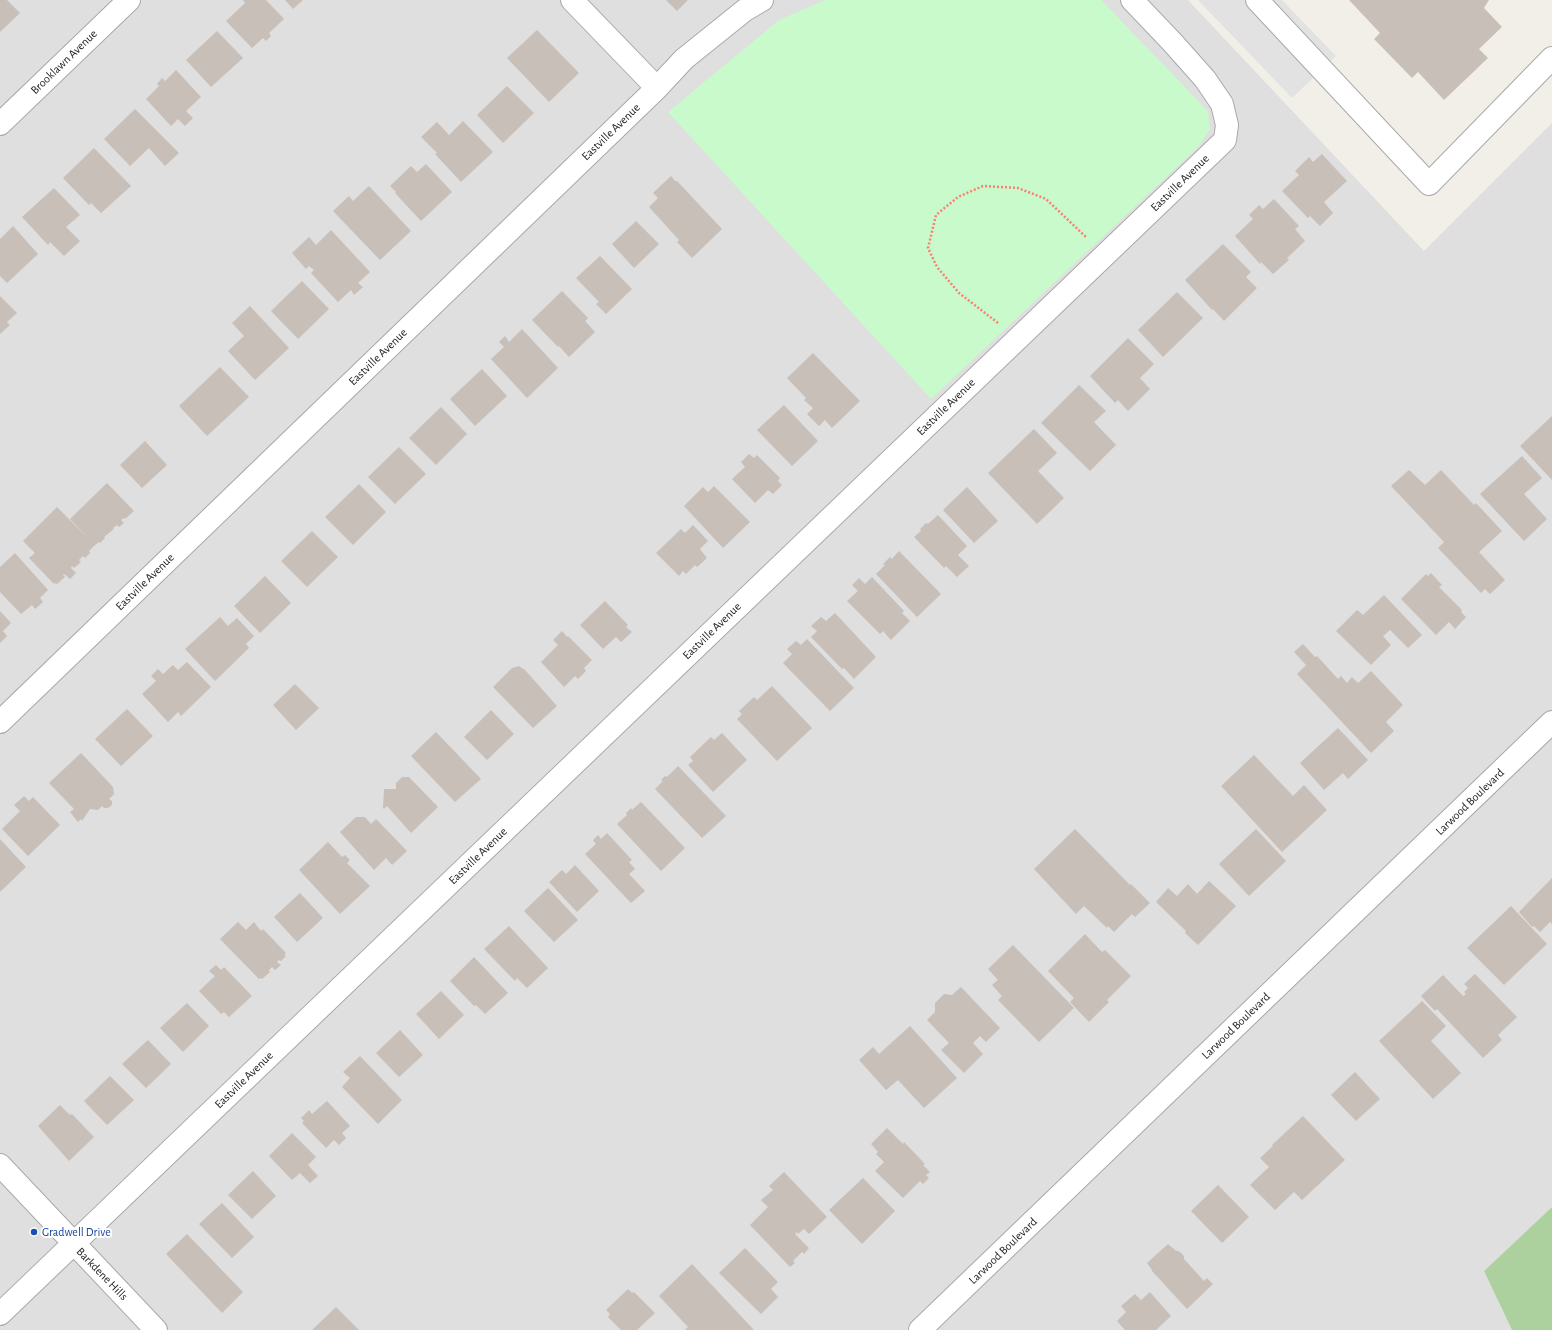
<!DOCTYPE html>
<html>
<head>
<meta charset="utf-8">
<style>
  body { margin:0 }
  canvas { display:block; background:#f2efe9 }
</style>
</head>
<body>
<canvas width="1552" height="1330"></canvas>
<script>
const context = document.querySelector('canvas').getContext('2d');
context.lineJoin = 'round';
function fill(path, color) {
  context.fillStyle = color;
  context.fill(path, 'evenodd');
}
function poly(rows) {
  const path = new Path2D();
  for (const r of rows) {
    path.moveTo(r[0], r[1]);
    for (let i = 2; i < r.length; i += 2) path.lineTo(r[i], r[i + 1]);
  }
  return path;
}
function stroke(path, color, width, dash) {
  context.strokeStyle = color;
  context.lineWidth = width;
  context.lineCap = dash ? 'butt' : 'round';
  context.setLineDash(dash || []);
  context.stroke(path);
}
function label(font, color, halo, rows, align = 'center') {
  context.font = font + ' "Alegreya Sans",sans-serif';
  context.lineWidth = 4;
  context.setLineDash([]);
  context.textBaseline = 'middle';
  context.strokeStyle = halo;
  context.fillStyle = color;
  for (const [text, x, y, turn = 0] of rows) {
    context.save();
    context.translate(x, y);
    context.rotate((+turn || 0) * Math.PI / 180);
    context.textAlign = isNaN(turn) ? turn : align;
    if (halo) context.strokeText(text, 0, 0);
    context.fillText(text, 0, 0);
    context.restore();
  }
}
fill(poly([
  [0,0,1188,0,1424,251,1552,123,1552,1207,1484,1271,1512,1330,0,1330]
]), '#e0dfdf');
fill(poly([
  [1552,1207,1552,1330,1512,1330,1484,1271]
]), '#add19e');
fill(poly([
  [825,0,1101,0,1208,111,1210,129,1198,147,931,399,668,112,779,20]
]), '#c8facc');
fill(poly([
  [1198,0,1282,0,1336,56,1292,98]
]), '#e2e2e2');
fill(poly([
  [0,0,7,0,20,13,0,32],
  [243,0,266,0,284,19,269,33,271,36,266,41,263,38,252,48,226,21,245,3],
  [285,0,303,0,293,9],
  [666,0,688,0,677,11],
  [1349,0,1489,0,1484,8,1502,27,1479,49,1488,58,1444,100,1418,72,1412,78,1374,39,1380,33],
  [537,30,579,73,549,102,507,58],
  [217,31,243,58,211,87,186,60],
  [176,70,201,97,186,111,193,118,185,126,178,119,171,126,146,99,159,86,157,84,162,78,165,81],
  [507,86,534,113,503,143,477,115],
  [135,109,179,153,165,166,149,148,130,166,104,139],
  [463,121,493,152,461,182,435,154,437,153,421,137,437,122,449,135],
  [94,148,131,186,101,213,91,203,89,205,63,178],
  [1322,154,1347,181,1324,202,1333,213,1320,226,1310,216,1308,218,1282,191,1299,175,1295,171,1309,157,1313,162],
  [426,164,452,192,421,221,395,193,396,192,390,186,411,166,417,172],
  [671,176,675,181,677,181,722,229,692,258,677,242,679,240,649,207,658,198,653,193],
  [369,186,411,231,380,260,333,211,349,196,353,201],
  [54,188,80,215,66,227,80,241,64,256,50,242,48,245,22,217],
  [1274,199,1299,226,1295,229,1305,241,1287,258,1289,260,1273,274,1261,262,1260,264,1235,236,1253,219,1249,215,1259,205,1263,209],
  [636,221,659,244,634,268,612,244],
  [13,226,38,254,7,283,0,276,0,239],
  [331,230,370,272,358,283,363,287,354,295,351,290,338,302,311,273,314,270,309,266,306,269,292,253,309,237,316,245],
  [1223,244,1251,272,1246,277,1257,288,1224,321,1213,309,1212,310,1185,280],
  [600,256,632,289,606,314,596,304,599,302,576,278],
  [302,281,329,309,298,339,271,311],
  [562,291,588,318,585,321,595,332,569,357,559,346,558,347,532,320],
  [1177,292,1203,318,1163,357,1138,330],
  [0,296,17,313,7,322,10,325,0,334],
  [250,306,289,348,255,380,228,351,244,336,232,323],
  [522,329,558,368,527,398,491,359,504,347,499,342,505,336,509,342],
  [1128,338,1154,364,1140,378,1150,389,1128,411,1118,400,1115,403,1090,376],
  [813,353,860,401,832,428,825,420,819,426,807,414,813,408,804,400,806,398,787,378],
  [220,367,249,397,207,436,179,406],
  [482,369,507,396,475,426,450,399],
  [1079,385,1106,411,1094,422,1116,445,1090,471,1041,423],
  [784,405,818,441,792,466,757,430],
  [441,407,467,434,436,465,409,438],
  [1552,416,1552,480,1520,446],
  [1034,429,1057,453,1038,471,1064,498,1037,524,988,473],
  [145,441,167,465,142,488,120,465],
  [399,447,426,474,395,504,368,477],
  [749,454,754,458,757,455,780,478,778,481,782,485,773,494,768,490,755,503,732,479,745,467,741,462],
  [1522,456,1542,478,1524,494,1547,519,1524,541,1480,494],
  [1409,470,1425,485,1441,470,1474,505,1476,503,1502,531,1479,552,1505,580,1490,594,1485,589,1481,593,1438,548,1444,542,1391,486],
  [107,483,134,511,125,519,124,518,121,520,124,523,119,527,117,525,113,528,114,529,104,537,105,538,100,543,99,542,95,545,89,551,90,553,85,558,83,556,79,560,81,562,74,568,72,566,71,568,76,573,70,579,64,574,63,575,65,577,57,584,55,583,54,584,29,558,35,553,23,541,57,507,91,541,70,519],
  [359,484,386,512,353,545,325,517],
  [714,486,750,522,723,548,684,506,703,487,708,492],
  [967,487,998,521,974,543,943,510],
  [938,515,967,546,958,555,969,566,957,577,946,566,944,568,914,537,921,531,920,529,926,523,928,524],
  [693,525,708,541,700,549,707,558,697,567,695,565,686,574,683,571,679,576,656,553,681,529,685,533],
  [312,531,338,557,307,587,281,561],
  [899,551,941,594,917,617,876,574,885,565,883,564,890,557,892,559],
  [15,553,48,590,40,598,43,602,35,609,32,605,21,614,0,592,0,567],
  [1431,573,1442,585,1439,587,1462,610,1461,612,1466,617,1455,629,1449,622,1436,635,1401,599,1426,574,1428,576],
  [265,576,291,603,260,633,234,606],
  [872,577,904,611,902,613,910,621,891,640,883,631,880,634,847,601,858,591,852,585,859,578,865,584],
  [1384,595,1422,635,1408,648,1390,630,1383,636,1391,645,1371,665,1336,631,1357,610,1363,615],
  [605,601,628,625,626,627,632,632,621,642,616,637,603,649,580,625],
  [0,611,11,623,3,631,7,636,0,643],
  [835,613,876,657,854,679,844,668,842,669,811,637,817,631,811,626,821,617,826,621],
  [220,617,228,626,237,618,254,636,246,644,249,648,215,681,185,649],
  [562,631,567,637,568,636,592,660,584,668,586,671,578,679,575,676,564,687,541,662,558,645,553,640],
  [807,639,854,688,830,711,783,663,792,654,787,649,796,641,801,645],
  [1303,644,1315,657,1317,656,1338,679,1341,676,1347,683,1352,677,1358,683,1371,671,1403,705,1386,722,1394,731,1371,753,1297,674,1306,665,1294,652],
  [187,662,211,687,181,716,178,712,168,722,142,694,156,681,151,676,158,669,163,674,173,665,178,670],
  [519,666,525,670,557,706,533,728,493,687,512,668],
  [295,684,319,708,296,730,273,705],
  [772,686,812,728,777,761,737,719,742,714,739,711,754,697,757,700],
  [127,709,153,736,121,766,95,739],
  [491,710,514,734,487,760,464,737],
  [1338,728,1368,760,1348,779,1343,773,1324,790,1300,763],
  [436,732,481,779,455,802,411,756],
  [722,733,747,760,713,792,688,765,693,761,690,757,711,737,714,740],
  [81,753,113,787,114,794,109,799,112,801,112,805,108,808,104,808,102,806,98,810,90,809,82,821,81,819,78,822,70,812,74,809,49,783],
  [1254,755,1293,796,1304,785,1327,810,1282,852,1221,786],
  [678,766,726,816,702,838,655,789,663,781,661,780,665,776,667,777],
  [402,777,409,777,438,807,411,833,387,806,384,809,383,808,384,789,396,789,396,783],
  [24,796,29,801,33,797,60,825,28,856,2,829,20,811,14,805],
  [641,802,685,848,661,871,617,824,627,815,626,813,631,808,632,810],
  [356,817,365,817,371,824,376,819,407,851,392,865,386,858,374,870,340,832],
  [1075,829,1130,885,1131,884,1150,903,1135,917,1132,914,1114,932,1108,926,1107,928,1084,906,1076,914,1034,869],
  [1256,829,1286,861,1249,896,1219,864],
  [607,833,632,860,629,862,635,869,629,874,645,891,631,903,585,854,596,844,593,840,598,835,601,839],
  [0,839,26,867,0,892],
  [328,842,342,857,345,855,350,860,347,863,370,886,340,914,299,870],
  [575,865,599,891,577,912,549,882,562,870,566,874],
  [1552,878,1552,924,1550,922,1540,932,1534,926,1532,927,1519,912],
  [1209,881,1236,906,1198,945,1185,933,1186,931,1156,902,1168,888,1177,896,1188,884,1197,894],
  [548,888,578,920,554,942,524,911],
  [300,893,323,918,297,942,274,917],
  [1511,906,1547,944,1504,985,1467,948],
  [238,922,246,930,254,922,261,931,263,929,286,953,284,955,286,956,281,961,279,960,277,962,281,965,275,970,272,967,269,970,270,972,262,979,261,978,259,979,220,939],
  [509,926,548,968,527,988,517,978,515,981,484,949],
  [1085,934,1102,952,1105,950,1131,976,1107,1000,1109,1002,1089,1022,1070,1002,1074,998,1048,971],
  [1013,945,1074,1008,1039,1042,998,1000,1002,996,992,985,998,980,988,969],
  [474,957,508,993,485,1014,476,1005,474,1006,450,981],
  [216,965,221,970,224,967,252,996,229,1017,224,1012,221,1014,199,991,215,976,209,971],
  [1475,974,1517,1017,1498,1035,1502,1040,1483,1058,1437,1009,1435,1011,1421,996,1443,975,1463,996,1466,994,1464,992,1468,988,1464,984],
  [961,987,1000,1028,986,1042,980,1036,973,1043,983,1054,964,1073,941,1050,949,1043,927,1020,935,1012,935,1003,944,994,952,995],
  [441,991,464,1015,439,1039,416,1014],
  [1422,1001,1446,1026,1431,1041,1461,1073,1433,1099,1379,1041],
  [187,1003,209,1026,183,1052,160,1028],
  [910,1026,957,1078,924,1108,898,1080,886,1090,859,1060,873,1047,879,1054],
  [400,1030,423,1055,399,1077,376,1053],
  [148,1040,171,1064,146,1088,122,1064],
  [360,1056,402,1100,378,1124,342,1087,350,1078,343,1072],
  [1355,1072,1380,1099,1356,1121,1331,1095],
  [110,1076,134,1100,107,1125,84,1101],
  [327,1101,350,1126,342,1133,346,1138,339,1145,334,1140,326,1148,302,1123,304,1121,301,1118,309,1110,312,1114],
  [60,1105,70,1115,72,1114,94,1137,69,1161,38,1126],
  [1303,1116,1345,1160,1302,1200,1294,1192,1275,1210,1250,1185,1269,1167,1260,1158,1273,1146,1272,1145],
  [887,1128,903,1144,904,1142,925,1164,923,1165,930,1172,926,1175,929,1178,923,1184,920,1181,903,1198,875,1171,884,1162,876,1154,878,1152,871,1144],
  [292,1133,316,1157,308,1165,318,1176,310,1183,300,1173,292,1180,269,1156],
  [253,1171,276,1196,252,1219,228,1195],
  [784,1172,827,1217,809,1234,804,1229,798,1234,797,1232,795,1234,809,1248,804,1254,802,1252,793,1261,795,1263,790,1267,750,1225,768,1207,761,1200,773,1190,769,1186],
  [863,1178,895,1211,862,1244,829,1210],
  [1218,1185,1249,1217,1222,1243,1191,1211],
  [222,1203,254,1237,232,1258,199,1224],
  [187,1234,243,1292,222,1313,166,1254],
  [1168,1244,1175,1250,1180,1252,1184,1256,1184,1259,1204,1281,1207,1278,1213,1284,1187,1309,1152,1271,1152,1270,1147,1263],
  [745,1248,778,1282,771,1289,778,1297,761,1314,719,1273],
  [692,1264,724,1298,754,1330,685,1330,688,1327,659,1296],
  [628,1289,632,1293,634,1292,655,1313,637,1330,621,1330,608,1317,610,1314,606,1310],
  [1150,1292,1171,1316,1156,1330,1125,1330,1117,1321,1126,1312,1121,1306,1135,1294,1141,1300],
  [336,1307,359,1330,312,1330]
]), '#c7bfb8');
const minor = poly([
  [572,0,657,88],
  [1257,0,1429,184,1552,58],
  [0,124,129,0],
  [0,722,657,88,684,59,745,10,762,0],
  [0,1165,156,1330],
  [0,1314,1225,140,1227,125,1222,104,1205,79,1173,43,1132,0],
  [920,1330,1552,722]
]);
stroke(minor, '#a9a9a9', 24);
stroke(poly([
  [998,323,959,293,937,267,928,248,936,215,958,197,983,186,1018,188,1046,199,1087,238]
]), '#fa8072', 2.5, [2, 2]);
stroke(minor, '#fff', 22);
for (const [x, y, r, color] of [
  [34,1232,4,"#1a4fb4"]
]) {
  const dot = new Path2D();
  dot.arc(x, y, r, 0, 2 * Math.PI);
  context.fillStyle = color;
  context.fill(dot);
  stroke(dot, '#fff', 1.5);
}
label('12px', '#222', '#fff', [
  ["Brooklawn Avenue",64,62,-44],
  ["Eastville Avenue",611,132,-44],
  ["Eastville Avenue",1180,183,-44],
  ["Eastville Avenue",378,357,-44],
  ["Eastville Avenue",946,407,-44],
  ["Eastville Avenue",145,582,-44],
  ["Eastville Avenue",712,631,-44],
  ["Larwood Boulevard",1470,802,-44],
  ["Eastville Avenue",478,856,-44],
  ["Larwood Boulevard",1236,1026,-44],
  ["Eastville Avenue",244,1080,-44],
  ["Larwood Boulevard",1003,1251,-44],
  ["Barkdene Hills",102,1274,46]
]);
label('12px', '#164399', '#fff', [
  ["Gradwell Drive",42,1232]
], 'left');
</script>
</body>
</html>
